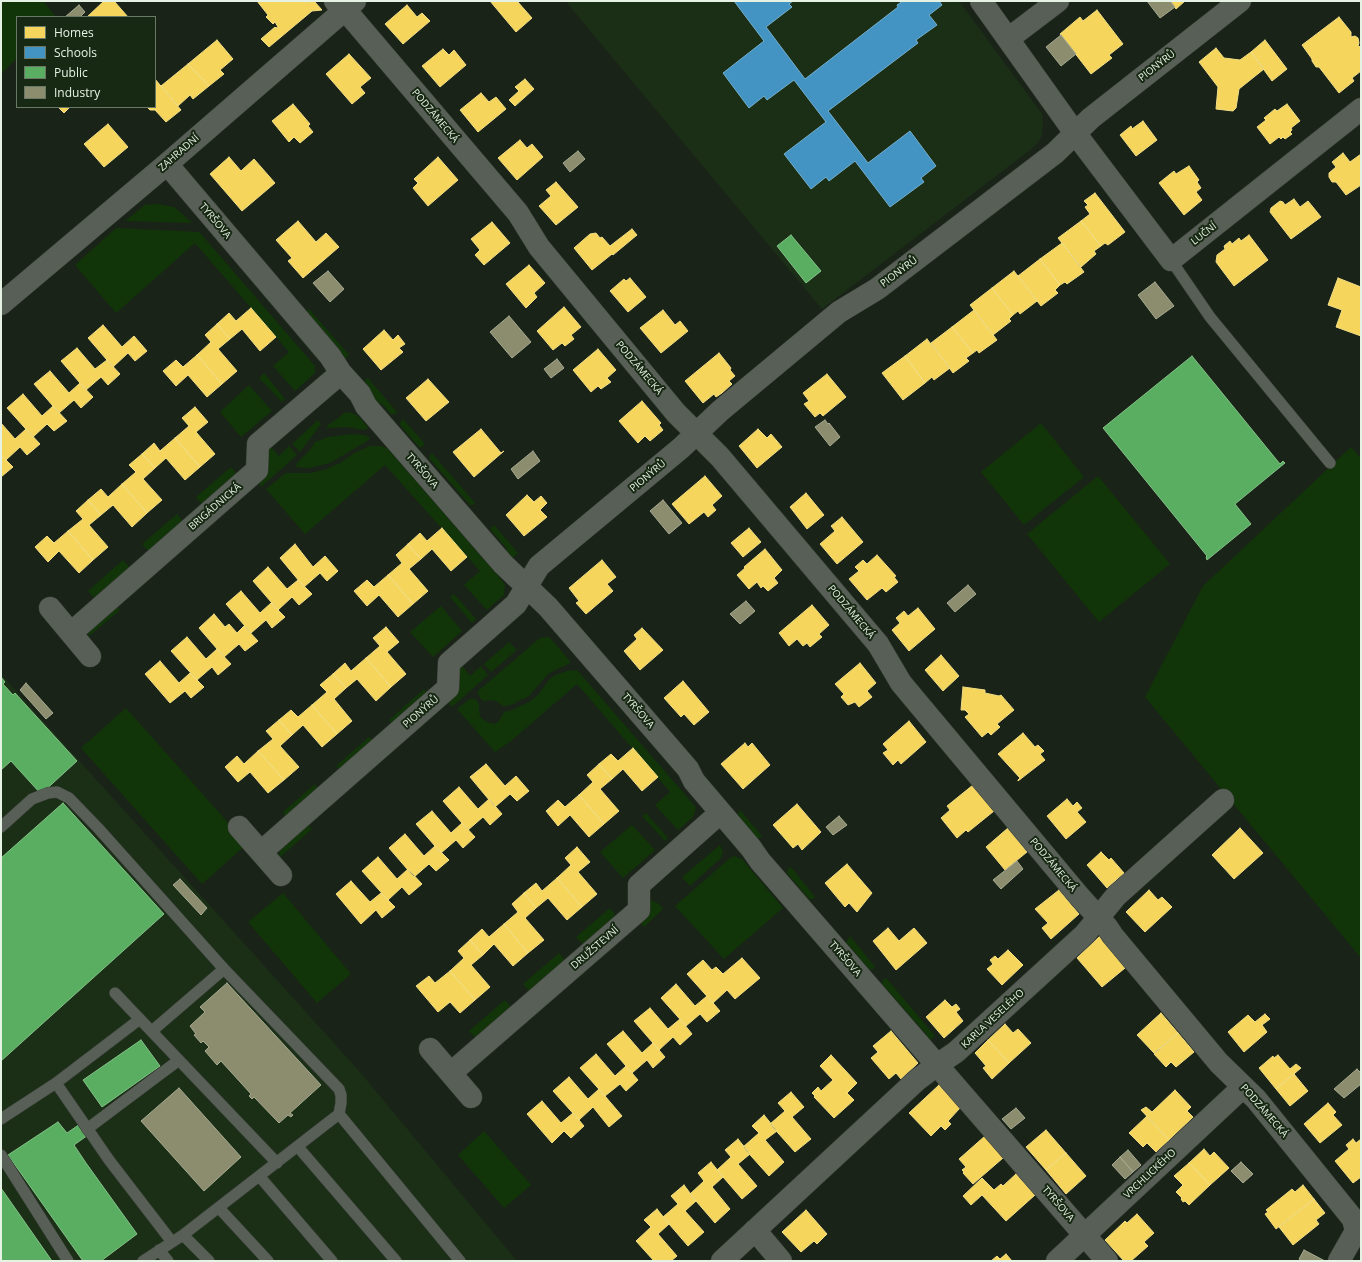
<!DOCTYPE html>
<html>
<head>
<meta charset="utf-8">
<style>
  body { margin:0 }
  #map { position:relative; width:1362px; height:1262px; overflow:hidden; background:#1a2318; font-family:"Open Sans",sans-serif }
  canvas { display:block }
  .frame { position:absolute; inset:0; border:2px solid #e6f2e4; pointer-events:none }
  .legend { position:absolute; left:16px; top:16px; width:140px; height:92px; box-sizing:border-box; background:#172813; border:1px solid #6a7967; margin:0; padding:5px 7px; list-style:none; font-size:12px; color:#e6f2e4 }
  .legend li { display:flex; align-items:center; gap:8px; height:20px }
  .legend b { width:20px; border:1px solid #6a7967 }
</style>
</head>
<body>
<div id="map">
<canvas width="1362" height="1262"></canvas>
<div class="frame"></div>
<ul class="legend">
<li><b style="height:11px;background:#f6d55c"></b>Homes</li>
<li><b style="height:11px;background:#4393c3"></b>Schools</li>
<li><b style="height:11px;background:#5aae61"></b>Public</li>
<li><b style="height:11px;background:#8c8c6e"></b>Industry</li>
</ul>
</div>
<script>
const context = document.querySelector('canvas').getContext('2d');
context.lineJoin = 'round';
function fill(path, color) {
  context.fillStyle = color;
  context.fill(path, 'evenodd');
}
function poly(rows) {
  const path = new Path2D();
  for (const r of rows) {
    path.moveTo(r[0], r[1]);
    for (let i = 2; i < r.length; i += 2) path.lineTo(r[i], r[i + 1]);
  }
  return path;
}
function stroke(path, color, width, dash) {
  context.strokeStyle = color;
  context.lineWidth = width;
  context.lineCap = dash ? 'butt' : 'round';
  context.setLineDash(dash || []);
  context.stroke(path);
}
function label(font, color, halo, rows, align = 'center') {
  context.font = font + ' "Open Sans",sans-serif';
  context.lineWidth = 4;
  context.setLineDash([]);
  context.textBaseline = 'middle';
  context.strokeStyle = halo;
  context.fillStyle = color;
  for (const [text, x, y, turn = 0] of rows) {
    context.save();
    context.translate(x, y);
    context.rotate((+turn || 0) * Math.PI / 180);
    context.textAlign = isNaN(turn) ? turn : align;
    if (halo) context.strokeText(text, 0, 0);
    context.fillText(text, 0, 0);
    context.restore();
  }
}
fill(poly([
  [570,1,959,1,1042,114,1043,127,1042,136,1036,145,1030,150,822,309,567,3],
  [1,674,360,1072,517,1261,1,1261]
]), '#1b2f17');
fill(poly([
  [1,1,43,1,56,17,17,17,17,58,1,74],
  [159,204,174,207,179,211,192,223,125,221,145,205],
  [116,228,199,232,201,234,315,366,315,373,295,391,273,366,289,352,195,243,116,313,75,265],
  [309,309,349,355,344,360,307,312],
  [264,373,285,399,282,402,259,378],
  [368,378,397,412,395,414,391,414,381,403,377,406,372,393,364,384,365,380],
  [249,385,272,411,241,437,220,412],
  [347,412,357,415,368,427,367,429,363,430,347,427,326,428,329,424,337,419,344,413],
  [403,419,425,444,422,447,419,447,400,425,401,421],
  [318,420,321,424,300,452,292,444],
  [1041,423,1084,477,1024,525,981,472],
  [352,434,365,435,369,437,369,440,330,463,310,468,296,467,297,463,310,450,315,442,328,437],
  [289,446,297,455,261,487,259,484,258,480,268,471,267,449,271,447,279,456],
  [370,446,380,446,387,448,505,584,504,595,487,610,464,585,480,571,385,465,305,534,266,489,286,473,311,473,326,469,340,463,354,453],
  [1351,447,1361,458,1361,958,1145,697,1203,586],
  [432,453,475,503,473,505,470,505,429,458,430,455],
  [231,467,236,473,236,478,205,504,201,503,196,497],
  [1098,476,1170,564,1099,622,1027,534],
  [177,514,182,520,182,524,151,551,147,550,142,544],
  [494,525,518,553,509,561,502,553,507,549,490,529],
  [123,560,129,567,129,570,97,598,93,597,88,591],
  [454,594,476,619,472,623,450,597],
  [441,606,462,631,433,657,410,632],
  [117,607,120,610,88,637,90,627],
  [547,637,550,638,570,661,570,663,548,674,529,696,511,705,503,706,496,701,490,700,484,701,482,700,478,694,478,691,540,638],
  [509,642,517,650,491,672,484,664],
  [481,666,488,675,452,707,449,703,449,699,459,690,458,669,459,667,463,667,470,676],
  [577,670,694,805,696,808,693,817,678,830,655,805,670,792,577,684,511,741,495,752,457,709,470,699,475,699,479,704,479,712,481,718,487,722,494,724,499,721,504,712,512,710,529,702,538,695,549,680,555,675,567,671],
  [424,689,427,693,392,723,389,720],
  [126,708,247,844,202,884,81,748],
  [369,737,373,740,339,769,336,766],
  [315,784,317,787,318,792,289,816,285,816,283,812],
  [740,810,762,836,760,838,756,838,737,816],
  [646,813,668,838,665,841,642,816],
  [308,825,312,829,279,858,280,848],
  [632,825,655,850,623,878,600,852],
  [720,845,723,852,721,858,690,886,682,877],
  [734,856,742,859,783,908,724,959,675,906,730,858],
  [791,867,815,897,813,899,809,899,787,873,788,869],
  [283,893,351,974,317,1003,248,922],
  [649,899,659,904,663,909,644,927,640,923,640,920,651,911],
  [610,908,616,916,586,945,583,944,576,937],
  [850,936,875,967,873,969,869,969,846,942],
  [559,953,565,960,529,991,523,984],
  [886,978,935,1036,926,1044,922,1040,927,1035,882,984,883,980],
  [505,1000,510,1006,511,1011,478,1039,475,1037,469,1031],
  [484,1131,531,1185,504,1208,458,1155]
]), '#113508');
const homes = poly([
  [104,1,114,1,128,17,87,17,104,1],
  [257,1,304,1,306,3,309,1,314,1,322,10,312,11,269,47,261,39,275,27,276,28,278,27,275,22,273,24,266,17,268,15,257,1],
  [490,1,517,1,532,18,516,32,490,1],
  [1170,1,1185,1,1176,9,1170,1],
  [407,5,417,17,422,13,430,21,403,44,385,24,407,5],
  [1097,10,1123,44,1109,55,1112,58,1091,74,1060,34,1080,17,1083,21,1097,10],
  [1339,17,1351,32,1351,37,1355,36,1358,38,1359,43,1358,46,1361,47,1361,71,1352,78,1354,81,1339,93,1319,67,1316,67,1312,61,1312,59,1302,45,1339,17],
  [217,40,233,59,220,70,224,74,209,86,188,64,217,40],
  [1265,40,1287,69,1272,81,1251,52,1265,40],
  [1216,48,1224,58,1240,60,1251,52,1264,69,1239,89,1236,108,1233,111,1216,109,1218,87,1199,62,1216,48],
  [443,49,449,55,454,50,466,65,440,87,422,66,443,49],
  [349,54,371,78,360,87,365,93,352,104,326,74,349,54],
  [188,64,209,86,193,99,190,95,178,106,161,86,188,64],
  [155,79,181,110,166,122,155,110,150,110,147,107,155,107,155,79],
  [525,79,534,89,515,106,509,100,519,91,515,87,525,79],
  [481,93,489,102,496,97,506,109,478,132,460,110,481,93],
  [293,104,310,124,308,126,313,132,300,143,294,137,289,142,272,121,293,104],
  [1287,104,1300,121,1291,128,1292,130,1290,132,1292,134,1285,139,1283,137,1281,139,1279,137,1270,144,1257,127,1266,120,1264,118,1275,109,1277,111,1287,104],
  [58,107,70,107,64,113,58,107],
  [1143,121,1157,140,1136,156,1120,135,1131,126,1132,129,1143,121],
  [108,124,128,147,104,167,84,144,108,124],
  [520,140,527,148,532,144,543,157,517,180,498,158,520,140],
  [1343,153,1350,162,1361,154,1361,185,1346,195,1336,182,1332,182,1329,177,1329,173,1336,167,1332,162,1343,153],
  [229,157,241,171,254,159,275,183,242,211,210,174,229,157],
  [438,157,458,180,428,206,413,188,418,183,414,179,438,157],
  [1189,166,1199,180,1197,182,1201,188,1196,192,1202,200,1184,215,1159,183,1174,171,1176,174,1189,166],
  [556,182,578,207,556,225,539,206,551,196,546,190,556,182],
  [1095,193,1125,232,1108,245,1105,243,1101,246,1081,221,1090,214,1085,207,1088,205,1084,201,1095,193],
  [1294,199,1300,207,1308,201,1321,217,1291,239,1270,212,1271,208,1280,201,1283,202,1285,205,1294,199],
  [298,221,316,242,326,233,339,247,303,278,288,261,292,258,276,240,298,221],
  [1081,221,1101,246,1094,251,1096,254,1081,267,1058,238,1081,221],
  [492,222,510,243,484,265,475,255,480,250,471,239,492,222],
  [632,229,637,235,613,255,612,254,592,270,574,248,590,234,596,233,600,238,602,237,610,246,632,229],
  [1249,235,1268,260,1234,286,1216,262,1217,255,1225,249,1224,246,1230,241,1232,244,1239,238,1241,241,1249,235],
  [1062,243,1084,272,1067,284,1065,282,1060,285,1040,259,1062,243],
  [1040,259,1060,285,1055,290,1058,293,1041,306,1018,276,1040,259],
  [529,265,545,283,534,293,537,297,526,308,506,284,529,265],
  [1014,271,1037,301,1020,314,1018,311,1013,315,992,288,1014,271],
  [630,278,646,297,628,312,610,291,624,279,626,281,630,278],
  [1338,278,1361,287,1361,336,1336,327,1342,310,1328,305,1338,278],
  [992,288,1013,315,1009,319,1011,321,993,335,970,305,992,288],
  [564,307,581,327,571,335,574,339,565,346,562,343,553,350,537,331,564,307],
  [251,308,276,337,260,351,242,329,230,339,217,324,229,313,236,321,251,308],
  [663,310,675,325,680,321,688,331,661,353,640,328,663,310],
  [974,310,997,340,979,353,977,350,973,353,952,327,974,310],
  [217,324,230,339,218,349,237,371,222,384,197,355,211,342,205,335,217,324],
  [103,325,122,347,134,336,147,351,135,361,128,353,113,367,88,338,103,325],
  [952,327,973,353,966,358,969,361,953,373,931,343,952,327],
  [384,330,393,340,398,335,405,344,399,348,403,352,381,370,363,349,384,330],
  [927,339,950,368,934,380,932,377,925,383,905,356,927,339],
  [77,348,95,369,107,360,120,374,108,385,101,377,86,390,61,361,77,348],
  [598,349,616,370,607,378,611,382,601,389,598,386,591,392,573,370,598,349],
  [719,353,731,368,730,370,735,376,729,381,732,384,722,393,716,397,714,394,703,403,685,381,719,353],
  [197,355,222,384,207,397,188,375,176,386,163,371,176,360,183,367,197,355],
  [905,356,925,383,903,400,882,373,905,356],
  [50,371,69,393,80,383,93,397,81,408,74,400,59,413,34,384,50,371],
  [827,374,846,397,823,416,820,413,815,417,804,404,809,401,803,393,827,374],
  [428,379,449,402,426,421,406,398,428,379],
  [23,394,42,416,53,406,67,421,54,431,47,424,33,437,7,408,23,394],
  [642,401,661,423,659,425,663,430,650,441,645,436,638,443,619,421,642,401],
  [195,407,208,422,196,432,215,454,200,467,175,438,189,426,182,418,195,407],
  [1,423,15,439,26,429,40,444,27,455,20,447,6,460,1,455,1,423],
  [481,429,501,453,504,451,474,477,453,452,481,429],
  [758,429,767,438,771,434,782,447,757,468,739,446,758,429],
  [175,438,200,467,185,480,166,458,155,468,142,454,154,443,160,451,175,438],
  [142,454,155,468,143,479,162,500,147,513,122,484,136,472,129,465,142,454],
  [1,455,13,467,1,477,1,455],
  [705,476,722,496,712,505,716,510,708,517,704,512,689,524,672,504,705,476],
  [122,484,147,513,132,527,113,505,101,515,88,500,101,489,108,497,122,484],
  [806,493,824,515,807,529,790,507,806,493],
  [527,495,534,502,541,496,547,503,540,510,547,517,524,536,506,515,527,495],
  [88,500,101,515,89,525,108,547,93,560,68,531,83,519,76,511,88,500],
  [842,517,863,542,837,564,820,544,835,531,831,526,842,517],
  [442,528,467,557,451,571,432,549,421,559,408,544,420,533,427,541,442,528],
  [749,528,761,542,743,557,731,543,749,528],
  [68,531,93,560,79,573,59,551,48,562,35,547,47,536,54,543,68,531],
  [295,544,313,567,325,556,338,571,327,581,320,573,304,587,280,558,295,544],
  [408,544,421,559,409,569,428,591,413,604,388,575,402,563,396,555,408,544],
  [765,549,782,570,774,578,778,583,768,591,763,586,761,588,757,582,749,589,737,575,745,568,744,567,765,549],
  [877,555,896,576,894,577,898,582,886,592,882,588,867,600,849,579,859,571,855,567,863,560,867,564,877,555],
  [602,560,616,577,607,584,613,591,586,614,576,603,579,601,569,588,602,560],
  [268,567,287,589,298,580,312,594,299,605,292,597,278,610,253,581,268,567],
  [388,575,413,604,398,617,379,595,367,606,354,591,367,580,374,587,388,575],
  [241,591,260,613,271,603,285,617,272,628,266,620,251,633,226,604,241,591],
  [812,605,829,625,819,634,822,637,810,647,807,643,803,646,797,639,789,646,779,633,812,605],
  [918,608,935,629,909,651,892,630,900,623,896,618,904,611,908,616,918,608],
  [214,614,225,627,229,624,237,633,244,626,258,641,245,651,239,644,224,657,199,628,214,614],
  [386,627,399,642,387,652,406,674,391,687,366,658,380,646,373,638,386,627],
  [642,628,663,650,640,670,624,651,637,639,634,635,642,628],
  [187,637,206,659,217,649,231,664,218,675,212,667,197,680,171,651,187,637],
  [941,655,959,676,943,691,925,670,941,655],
  [366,658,391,687,376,701,357,679,346,688,333,674,345,663,351,671,366,658],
  [160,661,179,683,190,673,204,687,191,698,185,691,170,703,145,674,160,661],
  [860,663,876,683,867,691,872,697,859,707,855,702,848,705,841,697,844,694,835,684,860,663],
  [333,674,346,688,334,699,352,721,337,734,312,705,327,692,320,685,333,674],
  [683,681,709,712,694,725,684,714,681,717,664,698,683,681],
  [963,687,985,690,985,693,999,696,1001,695,1014,710,997,724,1000,727,991,735,988,732,982,737,965,717,969,714,965,710,961,710,963,687],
  [312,705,337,734,322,747,303,725,292,735,279,720,291,710,298,717,312,705],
  [279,720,292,735,280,746,299,767,284,780,258,751,273,739,266,731,279,720],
  [909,721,926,742,901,764,898,760,893,765,883,753,888,750,883,744,909,721],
  [1023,733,1035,747,1038,745,1044,751,1040,754,1045,760,1018,781,1018,780,1020,778,998,754,1023,733],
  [745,743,748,747,752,743,770,765,743,789,721,764,745,743],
  [633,748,658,777,642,791,623,769,612,779,599,764,611,754,618,761,633,748],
  [258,751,284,780,268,793,250,772,238,782,225,767,237,756,244,764,258,751],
  [486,764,505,786,516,776,529,791,517,801,510,794,495,807,470,777,486,764],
  [599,764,612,779,600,789,619,811,604,824,579,795,593,782,587,775,599,764],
  [973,785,994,811,968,832,966,830,957,838,941,818,950,810,947,806,973,785],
  [459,787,478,809,489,799,502,814,490,825,483,817,468,830,443,801,459,787],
  [579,795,604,824,589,837,570,815,558,826,546,811,558,800,565,807,579,795],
  [1067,799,1073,806,1077,802,1082,808,1077,812,1086,822,1066,839,1047,816,1067,799],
  [797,804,821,832,802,850,798,844,793,848,773,825,797,804],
  [432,811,451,833,462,823,475,837,463,848,456,840,441,853,416,824,432,811],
  [1008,828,1027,852,1005,870,986,847,1008,828],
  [1240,828,1263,853,1234,879,1212,855,1240,828],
  [405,834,424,856,435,846,449,860,436,871,429,864,414,877,389,848,405,834],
  [577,847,590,862,578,872,597,894,582,907,557,878,571,865,565,858,577,847],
  [1101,852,1109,860,1111,858,1124,873,1107,888,1087,865,1101,852],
  [378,857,397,879,408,869,422,884,409,895,402,887,388,900,362,871,378,857],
  [847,864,872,893,857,912,849,903,845,907,825,883,847,864],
  [557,878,582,907,567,920,548,898,536,908,524,893,536,883,542,891,557,878],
  [351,881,370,902,381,893,395,907,382,918,376,910,361,924,336,894,351,881],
  [1059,890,1079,914,1051,939,1042,928,1048,923,1035,909,1059,890],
  [1149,890,1158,900,1162,897,1172,907,1145,932,1126,912,1149,890],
  [524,893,536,908,525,918,544,940,528,953,504,924,518,912,512,904,524,893],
  [504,924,528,953,513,966,494,944,483,955,470,940,482,929,489,937,504,924],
  [888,928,899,941,914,928,927,943,896,970,873,941,888,928],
  [1100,936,1125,968,1102,987,1077,958,1100,936],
  [470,940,483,955,471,965,490,987,475,1000,450,971,464,958,458,951,470,940],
  [1008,950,1023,965,1002,985,987,969,993,964,990,960,995,956,998,959,1008,950],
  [742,958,760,978,735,999,727,990,713,1003,687,974,703,960,712,970,716,967,723,974,742,958],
  [450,971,475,1000,460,1013,450,1002,438,1012,416,986,429,976,435,983,450,971],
  [676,984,695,1006,707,996,720,1011,707,1022,700,1014,686,1026,661,998,676,984],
  [945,1000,952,1007,956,1004,960,1009,956,1012,963,1021,944,1038,926,1017,945,1000],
  [650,1008,668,1029,680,1019,692,1034,680,1045,673,1037,659,1050,634,1021,650,1008],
  [1161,1013,1178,1033,1154,1053,1137,1035,1161,1013],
  [1265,1014,1270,1019,1262,1025,1267,1032,1244,1052,1228,1032,1248,1015,1255,1022,1265,1014],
  [1005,1024,1013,1033,1018,1029,1031,1043,1009,1063,988,1040,1005,1024],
  [623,1031,642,1053,653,1043,665,1057,653,1068,647,1060,632,1073,607,1044,623,1031],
  [891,1031,918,1063,901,1079,896,1073,889,1079,871,1058,878,1052,873,1046,891,1031],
  [1178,1033,1194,1052,1176,1067,1171,1062,1166,1067,1154,1054,1178,1033],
  [988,1040,1009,1063,992,1079,983,1068,986,1066,975,1053,988,1040],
  [596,1054,615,1076,626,1066,638,1080,626,1091,620,1084,605,1096,580,1068,596,1054],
  [831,1055,857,1083,847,1093,854,1100,834,1118,814,1097,815,1096,812,1093,818,1087,821,1091,833,1080,820,1066,831,1055],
  [1278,1055,1290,1069,1296,1064,1301,1068,1276,1089,1259,1068,1273,1056,1274,1058,1278,1055],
  [1294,1074,1308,1091,1290,1106,1276,1089,1294,1074],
  [569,1077,588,1099,599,1089,622,1116,609,1127,593,1107,579,1120,553,1091,569,1077],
  [939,1085,960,1108,948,1121,951,1124,945,1130,941,1126,931,1136,909,1113,939,1085],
  [1175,1090,1191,1107,1187,1111,1193,1117,1169,1140,1141,1110,1146,1107,1152,1112,1175,1090],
  [791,1092,804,1107,792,1117,811,1139,795,1152,770,1124,785,1111,778,1103,791,1092],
  [542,1101,561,1123,573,1113,584,1126,571,1138,564,1131,552,1143,527,1114,542,1101],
  [1328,1103,1336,1112,1333,1115,1342,1125,1320,1143,1304,1124,1328,1103],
  [764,1115,777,1131,765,1140,784,1162,769,1176,743,1147,759,1133,752,1126,764,1115],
  [1147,1116,1169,1140,1156,1152,1147,1143,1143,1147,1129,1133,1147,1116],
  [1046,1130,1066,1153,1046,1170,1026,1147,1046,1130],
  [985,1136,1003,1158,973,1184,963,1173,964,1172,962,1170,966,1167,959,1159,985,1136],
  [738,1139,750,1154,738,1164,757,1186,742,1199,717,1170,731,1157,725,1150,738,1139],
  [1353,1139,1356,1143,1361,1139,1361,1177,1353,1183,1335,1161,1349,1149,1346,1145,1353,1139],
  [1204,1149,1210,1156,1214,1152,1229,1168,1210,1185,1189,1163,1204,1149],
  [1066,1153,1086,1176,1066,1194,1046,1170,1066,1153],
  [711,1162,723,1177,712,1187,730,1209,715,1223,690,1194,704,1181,698,1173,711,1162],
  [1189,1163,1210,1185,1189,1205,1185,1201,1183,1202,1181,1199,1182,1198,1176,1192,1183,1185,1174,1176,1189,1163],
  [1016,1174,1035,1195,1006,1221,982,1195,971,1205,963,1196,982,1178,994,1190,1001,1184,1003,1186,1016,1174],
  [684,1185,696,1201,685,1211,704,1232,688,1246,663,1217,678,1204,671,1196,684,1185],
  [1303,1185,1314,1199,1276,1229,1265,1214,1268,1212,1266,1210,1292,1189,1295,1192,1303,1185],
  [1314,1199,1325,1213,1316,1220,1319,1224,1293,1245,1279,1227,1314,1199],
  [657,1209,669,1224,658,1234,677,1256,671,1261,654,1261,636,1241,651,1227,644,1220,657,1209],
  [806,1210,827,1234,817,1244,814,1241,801,1252,782,1232,806,1210],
  [1137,1214,1154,1233,1144,1242,1148,1246,1131,1261,1124,1261,1105,1240,1125,1221,1127,1223,1137,1214],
  [1006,1254,1012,1261,991,1261,997,1256,1000,1259,1006,1254]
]);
fill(homes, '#f6d55c');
stroke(homes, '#f1de85', 1);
const schools = poly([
  [734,1,793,1,789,4,792,7,766,27,805,79,898,7,897,5,903,1,939,1,942,5,929,15,937,25,916,40,918,43,828,111,868,163,910,131,936,166,921,178,924,182,890,207,855,161,829,181,826,177,811,189,784,154,826,122,794,80,767,100,764,96,749,108,723,73,764,41,734,1]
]);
fill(schools, '#4393c3');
stroke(schools, '#74b0cd', 1);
const public = poly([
  [791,235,821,271,806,283,777,246,791,235],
  [1192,356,1280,464,1283,461,1285,463,1235,504,1251,524,1207,560,1206,557,1207,556,1103,428,1192,356],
  [1,677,5,682,3,684,13,695,15,693,77,761,41,794,11,761,1,770,1,677],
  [63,803,164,914,1,1061,1,858,63,803],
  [141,1040,160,1066,102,1107,83,1080,141,1040],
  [58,1122,67,1133,80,1124,88,1135,74,1145,86,1163,137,1234,101,1261,83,1261,8,1155,58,1122],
  [1,1188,52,1261,1,1261,1,1188]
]);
fill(public, '#5aae61');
stroke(public, '#84c288', 1);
const industry = poly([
  [1147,1,1170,1,1175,7,1160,18,1147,1],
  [79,5,85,12,80,17,65,17,79,5],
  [1061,35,1076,54,1061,66,1046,47,1061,35],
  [578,151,585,159,570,172,563,163,578,151],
  [328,271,344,289,330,302,313,283,328,271],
  [1155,282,1174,306,1156,319,1138,295,1155,282],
  [509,316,531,342,512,358,490,332,509,316],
  [557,359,564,368,551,378,544,369,557,359],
  [825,420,828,424,829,423,840,437,830,446,815,427,825,420],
  [533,451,540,461,518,479,511,469,533,451],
  [663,500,682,523,669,534,650,511,663,500],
  [968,585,976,594,955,612,947,603,968,585],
  [746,601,755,611,740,624,730,614,746,601],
  [26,683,53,713,46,719,20,690,26,683],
  [839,816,847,825,833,835,826,827,839,816],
  [1017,861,1023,869,1001,889,993,880,1017,861],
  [180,879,207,908,201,915,173,885,180,879],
  [227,983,321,1085,290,1113,293,1115,291,1117,288,1115,279,1123,254,1097,252,1099,249,1096,251,1094,221,1061,217,1065,205,1051,209,1047,203,1041,201,1043,194,1035,196,1034,190,1026,205,1012,200,1007,227,983],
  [1357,1069,1361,1073,1361,1084,1344,1098,1334,1089,1357,1069],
  [179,1088,241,1157,204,1191,141,1121,179,1088],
  [1016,1108,1025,1118,1011,1129,1002,1119,1016,1108],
  [1128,1150,1141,1165,1133,1172,1120,1157,1128,1150],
  [1120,1157,1133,1172,1125,1179,1112,1165,1120,1157],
  [1241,1162,1253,1174,1243,1183,1231,1171,1241,1162],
  [1304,1250,1325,1261,1302,1261,1299,1259,1304,1250]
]);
fill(industry, '#8c8c6e');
stroke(industry, '#a7ab91', 1);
const lane = poly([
  [1171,260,1210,317,1330,463],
  [1,827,32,799,48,793,57,792,69,798,98,828,224,969],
  [115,993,277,1163],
  [140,1019,56,1083,109,1160,172,1242],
  [339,1114,460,1261],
  [1,1119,56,1083],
  [87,1129,179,1060],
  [298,1147,396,1261],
  [1,1155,68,1261],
  [260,1177,332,1261],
  [219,1208,268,1261],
  [183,1235,209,1261],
  [159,1250,168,1261],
  [143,1261,183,1235,339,1114,341,1103,341,1095,339,1089,224,969,152,1031]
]);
const street = poly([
  [335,1,353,19,518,213,539,247,676,413,720,457,878,644,901,683,1079,896,1107,927,1113,936,1219,1063,1256,1099,1353,1219,1356,1231,1339,1261],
  [981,1,1075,133,1171,260,1361,109],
  [1008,39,1058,1],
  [167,164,330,356,341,373,360,394,366,406,503,564,548,607,688,769,694,781,751,848,760,861,1107,1261],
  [1,304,167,164,355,1],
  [50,608,90,656],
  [71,633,257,470,258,444,341,373],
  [239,827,281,875],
  [261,852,448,688,449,663,516,604,539,566,681,448,720,411,839,312,877,289,1055,153,1091,118,1240,1],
  [430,1049,471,1097],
  [451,1073,639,910,639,885,720,813],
  [755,1230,781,1261],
  [722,1261,917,1080,937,1065,956,1052,1085,934,1116,896,1223,800],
  [1057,1261,1243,1087]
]);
stroke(lane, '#373e35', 12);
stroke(street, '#373e35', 23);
stroke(lane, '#585f57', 11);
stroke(street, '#585f57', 22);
label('10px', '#e6f2e4', '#172813', [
  ["PIONÝRŮ",1157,66,-38],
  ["PODZÁMECKÁ",435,116,50],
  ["ZAHRADNÍ",179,153,-41],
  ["TYRŠOVA",215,221,50],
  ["LUČNÍ",1204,234,-38],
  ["PIONÝRŮ",899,272,-37],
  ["PODZÁMECKÁ",639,368,50],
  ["TYRŠOVA",422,471,49],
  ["PIONÝRŮ",648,476,-40],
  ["BRIGÁDNICKÁ",215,507,-41],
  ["PODZÁMECKÁ",851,612,50],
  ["TYRŠOVA",638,711,49],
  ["PIONÝRŮ",421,712,-41],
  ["PODZÁMECKÁ",1053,865,50],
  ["DRUŽSTEVNÍ",595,948,-41],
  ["TYRŠOVA",845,959,49],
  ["KARLA VESELÉHO",993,1019,-43],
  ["PODZÁMECKÁ",1264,1111,49],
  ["VRCHLICKÉHO",1150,1174,-43],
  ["TYRŠOVA",1058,1204,49]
]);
</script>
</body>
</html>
